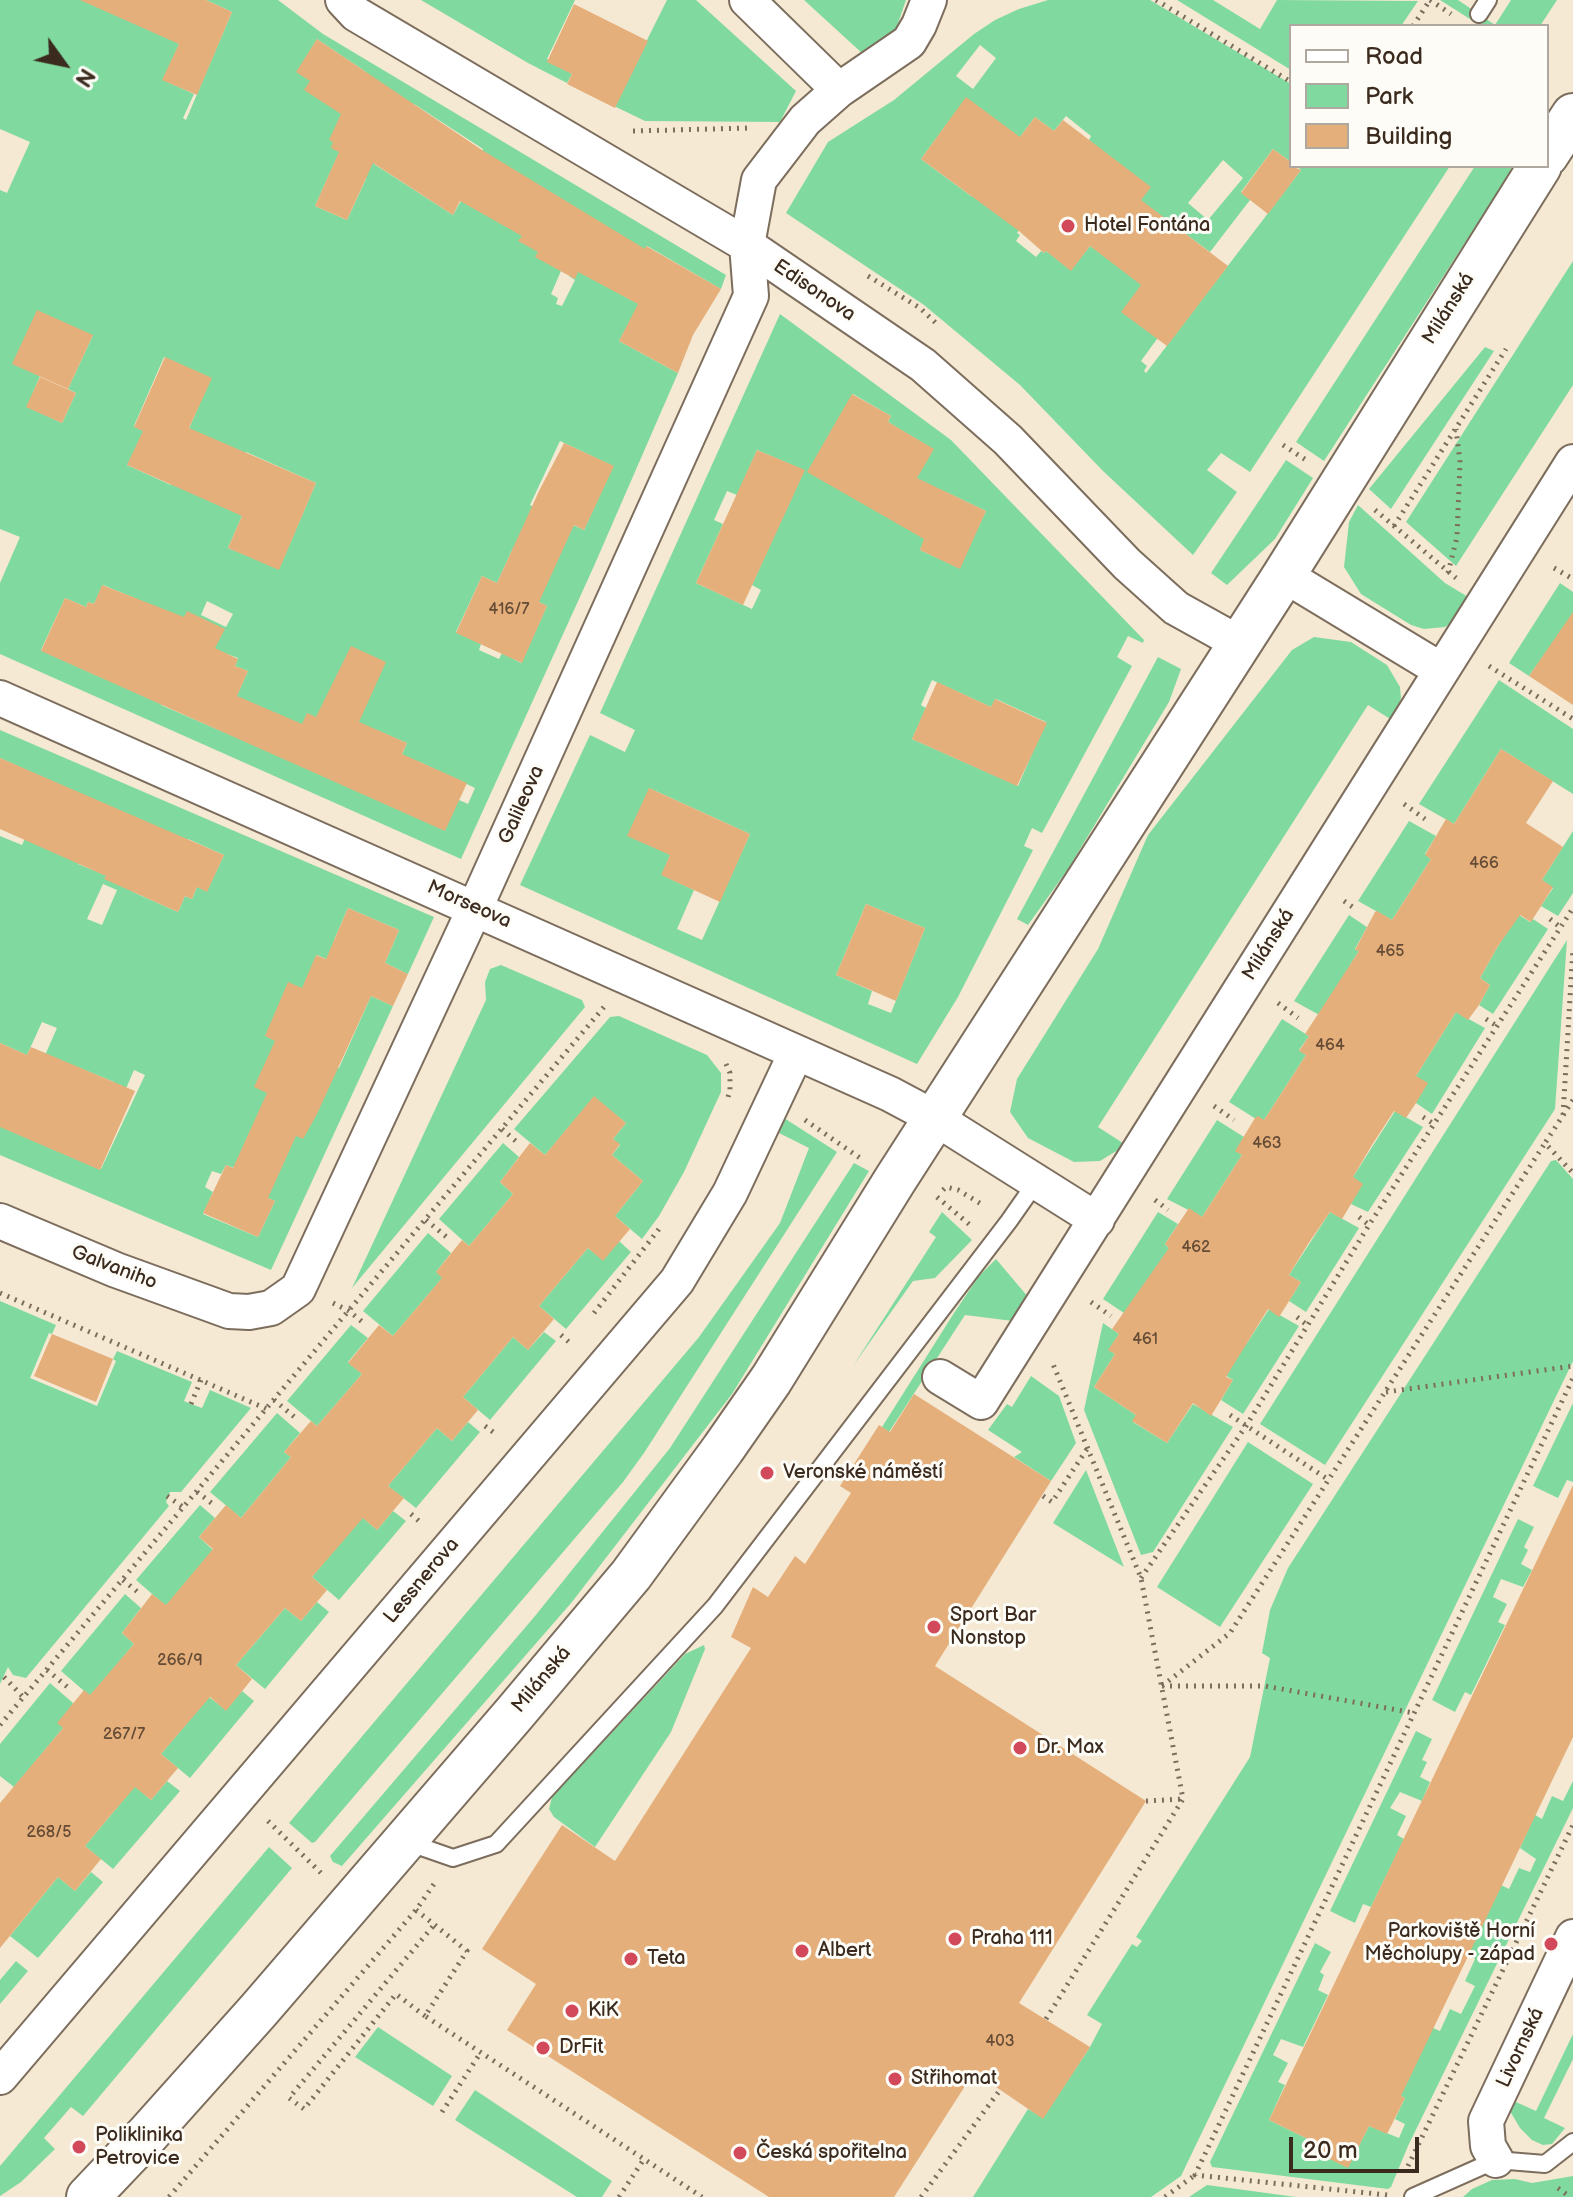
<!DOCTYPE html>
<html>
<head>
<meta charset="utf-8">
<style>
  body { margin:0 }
  #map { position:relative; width:1573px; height:2197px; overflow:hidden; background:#f5e9d3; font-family:"Balsamiq Sans",sans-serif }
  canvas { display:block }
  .legend { position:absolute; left:1289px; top:24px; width:260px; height:144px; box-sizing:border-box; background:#fdfcf7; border:2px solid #afa8a0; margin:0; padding:10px 14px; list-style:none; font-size:24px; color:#3b2a1e }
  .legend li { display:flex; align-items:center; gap:16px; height:40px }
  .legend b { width:40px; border:2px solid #afa8a0 }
  .north { position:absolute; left:24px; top:24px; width:80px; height:80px; -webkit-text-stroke:6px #fdfcf7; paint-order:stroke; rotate:123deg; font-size:22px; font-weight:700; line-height:32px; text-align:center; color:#3b2a1e }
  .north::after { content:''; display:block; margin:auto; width:28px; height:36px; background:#3b2a1e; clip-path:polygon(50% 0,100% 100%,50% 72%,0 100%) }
  .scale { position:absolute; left:1289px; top:2137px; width:130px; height:36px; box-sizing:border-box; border:4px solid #3b2a1e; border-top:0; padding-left:10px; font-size:24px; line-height:28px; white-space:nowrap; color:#3b2a1e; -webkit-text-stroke:6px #fdfcf7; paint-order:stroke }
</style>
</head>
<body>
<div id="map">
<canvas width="1573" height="2197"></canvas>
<ul class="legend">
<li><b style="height:10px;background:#fff"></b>Road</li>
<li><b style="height:22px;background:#80da9f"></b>Park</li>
<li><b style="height:22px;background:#e4af7a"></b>Building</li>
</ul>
<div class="north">N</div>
<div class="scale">20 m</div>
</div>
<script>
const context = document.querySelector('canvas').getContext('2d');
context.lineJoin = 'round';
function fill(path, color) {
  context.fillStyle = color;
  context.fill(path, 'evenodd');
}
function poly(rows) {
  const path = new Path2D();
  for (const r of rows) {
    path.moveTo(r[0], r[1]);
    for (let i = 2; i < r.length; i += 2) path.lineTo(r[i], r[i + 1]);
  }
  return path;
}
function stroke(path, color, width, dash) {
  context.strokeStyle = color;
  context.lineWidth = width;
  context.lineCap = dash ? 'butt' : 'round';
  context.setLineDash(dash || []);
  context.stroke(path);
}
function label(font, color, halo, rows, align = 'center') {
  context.font = font + ' "Balsamiq Sans",sans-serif';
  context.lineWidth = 6;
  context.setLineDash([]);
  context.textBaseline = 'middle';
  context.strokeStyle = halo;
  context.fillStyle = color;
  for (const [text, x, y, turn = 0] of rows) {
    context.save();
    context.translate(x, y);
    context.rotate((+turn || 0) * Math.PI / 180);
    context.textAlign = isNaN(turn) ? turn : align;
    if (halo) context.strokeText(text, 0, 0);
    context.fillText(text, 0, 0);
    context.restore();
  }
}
fill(poly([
  [0,0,137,0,179,44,163,80,194,94,183,118,186,120,232,12,206,0,278,0,323,34,726,275,721,289,647,246,618,293,639,304,619,341,678,373,594,566,461,859,0,654,0,583,20,537,0,529,0,190,7,193,30,142,0,129],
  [317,39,366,72,346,103,297,72],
  [414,104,483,149,454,193,462,199,453,215,374,164],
  [337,157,353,163,350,172,366,179,347,220,315,206],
  [541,247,582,253,569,276,575,280,562,306,556,304,558,298,551,294,561,271],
  [93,335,68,389,76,393,62,423,27,407,40,376],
  [164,357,211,378,181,447,182,461,171,485,127,465,145,432,134,426],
  [560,441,613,466,584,530,530,505],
  [246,452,316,483,279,569,228,548,242,516,240,465],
  [513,548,539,602,547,606,521,663,502,653,499,659,479,650,481,644,456,632,482,576,497,583],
  [103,585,137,599,102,678,41,650,65,598,86,607,88,602,94,604],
  [207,601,233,614,226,627,201,615],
  [187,612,194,647,224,660,227,654,238,658,235,666,248,671,221,731,161,705,170,681,162,667],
  [374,729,407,743,399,761,420,762,475,788,468,804,459,800,348,787],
  [421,0,575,0,547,59,572,74,567,83,528,63],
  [667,0,696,0,796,91,780,122,645,121,614,106],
  [804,0,906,0,895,32,863,54],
  [1048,0,1150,0,1291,84,1291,162,1273,149,1241,192,1250,200,1210,252,1183,232,1157,339,1141,361,1147,366,1144,371,1146,373,1301,170,1296,166,1450,166,1250,472,1221,453,1207,470,1237,492,1193,555,1103,471,1020,385,924,305,786,213,828,142,894,100,974,34,995,20,1019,9],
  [980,45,996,58,973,89,956,76],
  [957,110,1016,135,971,196,921,159],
  [1066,116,1091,136,1089,140,1100,253,1090,246,1071,270,1046,251,1044,253,1041,251,1036,257,1016,241,1020,235,1017,233,1068,167,1017,141,1035,117,1054,131],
  [1223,160,1243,178,1208,220,1188,203],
  [1177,0,1213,0,1260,29,1277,0,1418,1,1401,26,1291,26,1291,70],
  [1440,0,1458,0,1495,25,1511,0,1557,0,1540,26,1481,26],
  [1475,166,1512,166,1508,176,1324,461,1296,442],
  [1573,261,1573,385,1456,566,1406,522],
  [780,314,951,440,1144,640,1143,643,1128,636,1117,657,1132,666,1042,833,1032,828,1024,846,1033,850,958,997,917,1064,520,885,590,735,625,752,635,730,600,713],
  [853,394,891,416,888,422,933,449,824,444],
  [757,450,804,470,752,585,761,590,752,609,696,583,723,524,714,520,727,491,737,495],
  [946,492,986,511,959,568,920,550],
  [932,680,991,707,996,699,1046,722,1018,786,912,739,926,708,921,705],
  [649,788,750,834,702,940,677,929,694,890,662,875,670,855],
  [866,904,925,928,891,1013,868,1004,872,991,836,975],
  [1485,347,1494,351,1391,509,1369,489],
  [1286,460,1313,478,1275,539,1227,585,1211,573],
  [1358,505,1445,583,1473,600,1465,613,1445,627,1424,629,1411,625,1361,594,1344,567,1349,522],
  [1560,583,1573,592,1573,636,1548,649,1529,676,1509,663],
  [1314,637,1351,642,1387,665,1400,687,1401,698,1395,722,1368,705,1098,1127,1126,1145,1100,1161,1074,1162,1028,1138,1010,1112,1017,1079,1098,949,1148,835,1292,650],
  [1158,657,1181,669,1169,702,1068,869,1028,925,1017,919],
  [1499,680,1573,729,1573,794,1501,749,1454,824,1419,804],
  [0,730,434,917,408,974,385,963,399,930,348,908,334,940,347,945,366,976,317,955,304,989,288,983,266,1036,339,1068,371,996,393,1006,271,1270,0,1155,0,1127,27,1096,57,1028,42,1022,27,1055,0,1043,0,836,22,845,51,781,0,758],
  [90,798,145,821,126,866,110,877,78,864,84,850],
  [188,839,224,855,207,891,197,887,192,899,185,896,178,912,133,892,151,845,181,857],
  [103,884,117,890,102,925,87,919],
  [80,1068,114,1082,103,1107,116,1112,134,1070,145,1075,101,1169,47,1147],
  [247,1138,287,1155,281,1168,241,1151],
  [226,1165,242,1171,236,1185,275,1201,258,1237,203,1214,213,1192,205,1187,212,1171,221,1174],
  [1409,821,1436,836,1425,854,1431,859,1392,920,1358,901],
  [1573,831,1573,893,1558,916,1541,906,1553,888,1542,880],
  [1349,915,1367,927,1355,949,1359,951,1350,965,1359,971,1321,1016,1294,1001],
  [1519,915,1530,922,1533,919,1548,929,1493,1014,1479,1005,1490,985,1480,978,1498,946],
  [1567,940,1555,1109,1325,1465,1260,1424],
  [501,965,582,1000,585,1007,352,1288,486,1000,485,982,490,969],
  [1456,1012,1485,1028,1432,1114,1416,1103,1416,1076],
  [619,1016,707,1055,721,1073,721,1092,684,1172,659,1216,642,1239,615,1216,643,1181,612,1155,620,1145,613,1139,626,1123,594,1097,545,1155,514,1129,610,1017],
  [1282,1019,1309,1036,1299,1050,1306,1055,1264,1120,1256,1119,1229,1102],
  [1395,1111,1423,1127,1368,1212,1351,1204,1353,1177],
  [784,1118,837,1152,644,1453,623,1482,315,1842,312,1843,289,1823,699,1337,780,1223,809,1148,775,1131],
  [1217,1120,1244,1137,1236,1151,1242,1155,1202,1217,1167,1199],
  [503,1143,519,1157,500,1182,513,1194,469,1246,439,1219],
  [1556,1160,1573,1179,1573,1361,1181,2176,1151,2197,973,2197,1028,2109,1043,2118,1090,2047,1102,2024,1087,2015,1132,1944,1137,1947,1142,1941,1136,1937,1250,1757,1270,1658,1262,1653,1270,1610,1288,1568,1551,1161],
  [854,1163,869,1171,732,1394,572,1602,342,1866,333,1862,330,1856,535,1616,670,1448],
  [942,1212,972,1240,935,1278,913,1281,853,1366,936,1237,929,1232],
  [1158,1212,1178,1224,1165,1244,1169,1248,1130,1317,1103,1299],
  [1330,1212,1359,1228,1306,1312,1289,1301,1301,1282,1289,1275],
  [428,1233,451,1253,436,1272,443,1277,393,1336,363,1311],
  [619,1241,631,1252,566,1329,539,1306,588,1248,603,1260],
  [996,1259,1029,1298,1013,1321,965,1315,889,1432,882,1427,954,1313,979,1276],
  [0,1301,56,1325,52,1334,49,1333,30,1378,97,1406,116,1361,113,1359,117,1351,192,1382,184,1401,191,1404,202,1408,210,1390,251,1408,181,1492,170,1492,166,1502,169,1506,26,1678,13,1675,8,1667,0,1684],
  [1269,1309,1299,1326,1243,1414,1221,1400,1233,1380,1215,1369,1247,1343],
  [1103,1323,1119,1334,1109,1350,1115,1354,1094,1387,1136,1415,1133,1422,1167,1443,1193,1404,1233,1427,1153,1552,1141,1555,1084,1410],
  [351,1325,368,1338,348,1362,362,1374,317,1426,287,1401],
  [544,1332,556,1341,490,1420,463,1397,513,1337,528,1350],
  [1031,1376,1059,1396,1076,1443,1051,1481,1014,1457,1022,1452,988,1430,1007,1404,1012,1407],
  [1573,1403,1573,1482,1567,1480,1558,1498,1533,1486],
  [277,1413,300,1433,284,1452,291,1457,241,1518,210,1492],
  [468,1422,480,1432,416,1508,388,1486,437,1428,452,1441],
  [1248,1442,1313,1484,1220,1627,1157,1587],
  [1086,1470,1124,1567,1053,1523],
  [200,1505,215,1518,199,1537,213,1550,166,1606,136,1580],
  [393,1511,406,1521,339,1600,312,1577,362,1517,377,1530],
  [1518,1519,1534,1527,1524,1547,1528,1550,1521,1564,1532,1570,1523,1587,1501,1579,1493,1597,1507,1604,1498,1622,1505,1625,1471,1695,1465,1692,1455,1712,1432,1700],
  [125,1594,141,1608,122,1633,134,1644,90,1696,61,1671],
  [317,1602,329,1612,265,1689,236,1665,285,1608,301,1621],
  [704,1645,705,1649,671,1732,595,1847,554,1817,549,1809,552,1797,685,1654],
  [50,1683,73,1703,63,1728,14,1787,0,1776,0,1744],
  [242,1691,254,1701,190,1778,161,1754,209,1697,226,1710],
  [1416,1731,1432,1739,1422,1760,1427,1762,1420,1777,1430,1782,1422,1801,1400,1792,1390,1808,1406,1816,1397,1835,1404,1839,1371,1907,1363,1904,1355,1923,1330,1911],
  [167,1781,180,1791,113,1869,85,1846,135,1786,151,1800],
  [1573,1781,1573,1808,1408,2146,1391,2187,1388,2189,1212,2167,1210,2162,1315,1943,1331,1952,1320,1972,1324,1975,1318,1990,1328,1995,1303,2047,1281,2039,1273,2055,1288,2063,1278,2082,1285,2085,1269,2120,1314,2142,1311,2150,1348,2167,1369,2126,1399,2138,1405,2124,1395,2119,1405,2098,1387,2089,1433,2028,1440,2031,1450,2009,1461,2014,1475,1986,1465,1981,1475,1959,1468,1955,1501,1885,1509,1889,1519,1868,1530,1872,1536,1859,1520,1848,1535,1815,1542,1819,1552,1796,1563,1801],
  [269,1847,292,1868,83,2116,71,2107,44,2138,55,2149,21,2182,0,2196,0,2166],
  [91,1872,103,1882,38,1958,10,1936,58,1877,75,1891],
  [16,1961,28,1971,0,2004,0,1980],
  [378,2027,452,2076,433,2106,355,2057],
  [1573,2034,1573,2059,1544,2118,1565,2128,1552,2144,1543,2145,1532,2140,1520,2128,1510,2111,1507,2098,1536,2111],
  [475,2090,612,2181,602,2197,577,2197,455,2120],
  [1573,2176,1573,2197,1463,2197,1472,2189,1492,2180,1515,2179,1532,2183],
  [1207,2185,1296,2197,1189,2197]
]), '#80da9f');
fill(poly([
  [80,0,206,0,232,12,197,95,162,80,179,44],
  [574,4,648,41,615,108,567,84,572,74,547,62],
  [317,39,482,150,645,249,646,246,721,289,693,335,678,373,619,341,638,304,578,272,575,279,535,257,538,252,518,241,522,236,460,201,453,215,373,163,347,220,315,206,339,152,331,148,333,142,329,140,341,114,304,90,310,81,296,72],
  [966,97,1020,137,1035,117,1054,131,1063,120,1151,187,1141,200,1228,266,1167,346,1121,312,1141,285,1090,246,1071,271,1046,251,1044,253,1019,231,921,159],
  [1273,149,1291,162,1291,166,1301,170,1268,214,1241,193],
  [37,310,93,335,68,389,12,364],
  [165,357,212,378,189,428,316,483,279,570,228,548,242,516,127,465,143,431,134,427],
  [40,377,76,393,62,423,26,407],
  [852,394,891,416,888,422,934,449,917,478,986,511,960,569,920,550,924,539,807,472],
  [564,443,614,466,584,530,574,525,539,602,547,606,522,663,456,633,482,576,497,583,539,491],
  [757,450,805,470,743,605,696,583],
  [102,585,184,617,187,611,225,629,215,648,238,659,235,666,248,671,237,696,302,724,307,713,316,717,351,646,386,662,359,722,407,743,402,754,467,783,445,831,41,651,65,598,86,607,88,602,94,604],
  [1573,612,1573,705,1529,676],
  [937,682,991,707,995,699,1047,723,1017,786,912,739],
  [1501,749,1553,781,1526,823,1563,847,1542,880,1553,887,1531,922,1520,915,1498,946,1480,978,1490,985,1479,1005,1468,1020,1456,1012,1416,1076,1428,1083,1416,1103,1406,1118,1394,1111,1372,1145,1353,1177,1363,1184,1342,1219,1330,1212,1308,1244,1289,1275,1301,1282,1279,1317,1268,1309,1226,1377,1233,1380,1211,1416,1193,1403,1167,1443,1132,1421,1136,1415,1094,1387,1115,1354,1108,1350,1119,1334,1112,1329,1169,1248,1165,1244,1189,1208,1202,1217,1242,1155,1235,1151,1255,1118,1258,1116,1264,1120,1306,1055,1299,1051,1309,1036,1305,1034,1359,951,1355,950,1375,912,1377,911,1392,920,1431,859,1425,855,1446,819,1454,824],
  [0,758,224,855,207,892,197,887,192,899,185,896,178,912,104,879,106,876,0,829],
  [649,788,750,834,720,902,661,875,670,855,627,836],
  [866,904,925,928,896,1001,836,975],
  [348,908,399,930,385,963,408,974,393,1006,371,996,317,1114,303,1139,296,1136,268,1198,275,1201,258,1237,203,1213,226,1165,233,1168,267,1093,254,1087,275,1041,265,1036,288,982,302,988,316,955,326,959],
  [0,1043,27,1055,31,1047,135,1091,100,1170,0,1127],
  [594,1096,626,1123,613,1139,620,1144,612,1155,643,1181,615,1216,630,1229,603,1261,588,1248,539,1306,554,1319,528,1350,513,1337,463,1397,478,1410,452,1441,437,1428,388,1486,404,1498,377,1530,363,1518,312,1577,327,1590,301,1621,285,1608,260,1637,236,1665,252,1679,226,1711,210,1697,161,1754,178,1768,151,1800,135,1787,110,1816,85,1846,101,1859,75,1891,58,1877,0,1948,0,1803,63,1728,57,1723,84,1690,90,1695,134,1644,122,1633,152,1594,166,1605,213,1549,199,1537,226,1505,241,1518,291,1457,284,1452,311,1421,317,1426,362,1374,348,1363,379,1325,393,1336,442,1278,436,1272,462,1240,469,1246,513,1194,500,1182,530,1143,545,1155],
  [52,1334,113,1359,96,1402,34,1376],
  [914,1394,1051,1481,935,1666,1146,1801,1019,2003,1090,2047,1043,2119,974,2072,894,2197,769,2197,507,2030,536,1984,482,1949,562,1825,615,1861,751,1648,731,1637,753,1587,768,1597,795,1556,805,1564,851,1493,840,1486,879,1425,890,1432],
  [1573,1485,1573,1737,1401,2096,1405,2098,1387,2134,1369,2126,1348,2168,1311,2150,1314,2142,1269,2120]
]), '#e4af7a');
const service = poly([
  [1479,14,1488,0],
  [407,1842,453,1858,496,1844,715,1606,1009,1221,1037,1181],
  [1413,2197,1496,2160,1545,2164,1573,2142]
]);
const minor = poly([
  [343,0,356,14,747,245,923,365,1008,440,1127,564,1176,608,1239,643],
  [747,0,839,90],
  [1284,575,1441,670],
  [0,698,890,1094,935,1118,1097,1220],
  [0,1221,116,1270,229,1311,249,1312,271,1308,298,1289,475,908,751,296,747,245,759,180,805,120,839,90,909,42,919,25,929,0],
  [940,1377,981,1402,1573,462],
  [0,2077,677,1281,730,1193,796,1053],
  [1496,2160,1488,2146,1486,2121,1573,1937]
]);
const tertiary = poly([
  [1547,155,1573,115],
  [88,2197,147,2135,258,2011,514,1714,631,1575,723,1449,771,1380,895,1180,1284,575,1540,166]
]);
stroke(service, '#7c6d5d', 20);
stroke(minor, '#7c6d5d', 38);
stroke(tertiary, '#7c6d5d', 46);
stroke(poly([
  [1156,0,1291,82],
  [1430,0,1451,14],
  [1413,26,1430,0],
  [633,131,751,128],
  [868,276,920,308,938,325],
  [1283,445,1306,460],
  [1375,510,1456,578],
  [1394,526,1506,349],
  [1554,568,1573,579],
  [1448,573,1457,537,1460,462,1456,429],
  [1489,666,1573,719],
  [1404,804,1425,819],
  [1344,901,1354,908],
  [1550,919,1560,927],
  [1278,1003,1298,1018],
  [1486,1019,1497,1026],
  [726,1064,730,1073,730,1090,727,1101],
  [1573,1100,1545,1143,1573,1173],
  [1214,1106,1234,1120],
  [1563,1115,1573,948],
  [1423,1117,1434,1124],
  [805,1120,860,1158],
  [502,1129,518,1143],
  [943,1190,946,1187,958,1190,983,1205],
  [937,1197,970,1225],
  [1155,1200,1168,1210],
  [1359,1217,1369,1225],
  [426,1220,449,1239],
  [0,1293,267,1409],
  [1091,1302,1111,1316],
  [333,1303,349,1311,366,1325],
  [594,1313,659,1229],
  [1297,1317,1307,1325],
  [561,1335,569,1342],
  [1386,1392,1573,1366],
  [274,1400,298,1420],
  [191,1404,201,1380],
  [1230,1415,1329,1480],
  [485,1426,493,1432],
  [197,1492,214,1505],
  [167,1496,183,1507],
  [1043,1496,1052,1502,1087,1449],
  [411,1514,419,1521],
  [1141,1578,1246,1426,1369,1225,1573,908],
  [123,1580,140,1594],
  [47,1670,71,1690],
  [4,1677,24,1698],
  [1162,1686,1230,1633,1545,1143],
  [1162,1686,1265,1686,1414,1713],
  [0,1725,604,1007],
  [1146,1801,1183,1799],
  [268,1821,321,1873],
  [416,1910,467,1951,425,2016,702,2197],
  [425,2016,396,1994,304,2109,289,2098,434,1925],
  [1046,2019,1183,1799,1141,1578,1053,1364,1055,1361],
  [442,2112,481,2052],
  [1408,2166,1573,1825],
  [1558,2188,1570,2197],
  [1387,2195,1195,2175,1573,1378],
  [169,2197,416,1910,434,1884],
  [619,2197,644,2159],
  [921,2197,1000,2090],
  [1165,2197,1195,2175]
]), '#7c6d5d', 5, [2, 6]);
stroke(service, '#fff', 16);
stroke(minor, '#fff', 34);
stroke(tertiary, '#fff', 42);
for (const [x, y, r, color] of [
  [1068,226,8,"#d1495b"],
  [767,1473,8,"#d1495b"],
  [934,1627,8,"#d1495b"],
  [1020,1748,8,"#d1495b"],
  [955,1939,8,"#d1495b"],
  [1551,1944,8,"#d1495b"],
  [802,1951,8,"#d1495b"],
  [631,1959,8,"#d1495b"],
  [572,2011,8,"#d1495b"],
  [543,2048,8,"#d1495b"],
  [895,2079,8,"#d1495b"],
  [79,2147,8,"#d1495b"],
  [740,2153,8,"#d1495b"]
]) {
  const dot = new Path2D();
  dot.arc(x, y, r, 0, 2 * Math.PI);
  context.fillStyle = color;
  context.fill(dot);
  stroke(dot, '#fdfcf7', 3);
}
label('16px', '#654b35', null, [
  ["416/7",509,610],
  ["466",1484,864],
  ["465",1390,952],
  ["464",1330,1046],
  ["463",1267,1144],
  ["462",1196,1248],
  ["461",1145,1340],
  ["266/9",180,1661],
  ["267/7",124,1735],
  ["268/5",49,1833],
  ["403",1000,2042]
]);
label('20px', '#3b2a1e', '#fdfcf7', [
  ["Hotel Fontána",1084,226],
  ["Veronské náměstí",783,1473],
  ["Sport Bar",950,1616],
  ["Nonstop",950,1639],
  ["Dr. Max",1036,1748],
  ["Parkoviště Horní",1535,1932,"right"],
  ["Měcholupy - západ",1535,1955,"right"],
  ["Praha 111",971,1939],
  ["Albert",818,1951],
  ["Teta",647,1959],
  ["KiK",588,2011],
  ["DrFit",559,2048],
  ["Střihomat",911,2079],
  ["Poliklinika",95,2136],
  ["Petrovice",95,2159],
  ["Česká spořitelna",756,2153]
], 'left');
label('20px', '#3b2a1e', '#fdfcf7', [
  ["Edisonova",814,291,34],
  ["Milánská",1449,309,-58],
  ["Galileova",522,805,-66],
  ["Morseova",469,905,24],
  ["Milánská",1269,945,-58],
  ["Galvaniho",114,1268,21],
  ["Lessnerova",422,1581,-50],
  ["Milánská",542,1680,-50],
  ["Livornská",1521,2048,-65]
]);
</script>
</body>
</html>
